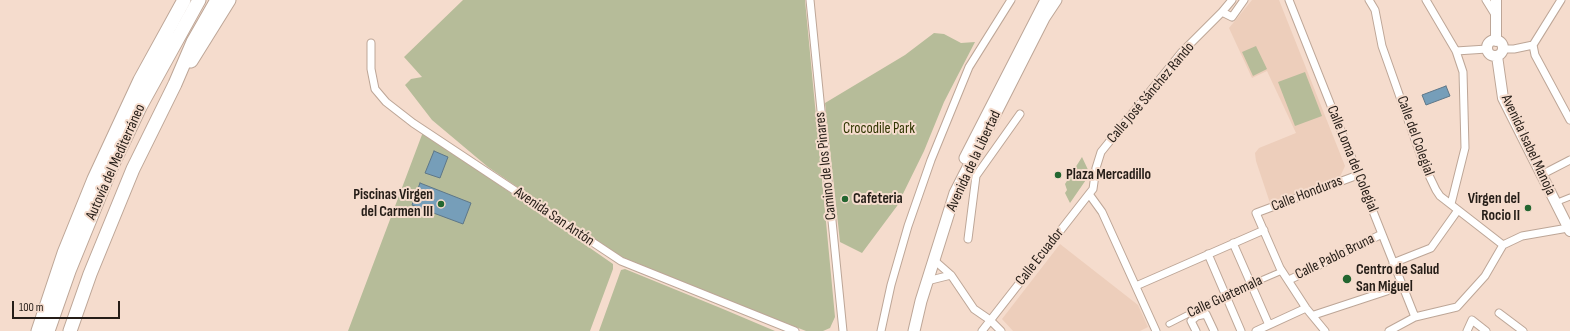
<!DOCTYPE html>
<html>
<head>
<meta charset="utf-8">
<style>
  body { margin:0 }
  #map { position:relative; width:1570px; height:331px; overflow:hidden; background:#f5dccd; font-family:"Sofia Sans Condensed",sans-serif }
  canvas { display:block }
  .scale { position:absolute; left:12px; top:301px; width:108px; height:18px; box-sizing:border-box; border:2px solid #251d17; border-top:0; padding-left:5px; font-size:12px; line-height:14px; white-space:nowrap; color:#251d17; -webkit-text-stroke:3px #f5dccd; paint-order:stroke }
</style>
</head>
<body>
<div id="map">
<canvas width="1570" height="331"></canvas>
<div class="scale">100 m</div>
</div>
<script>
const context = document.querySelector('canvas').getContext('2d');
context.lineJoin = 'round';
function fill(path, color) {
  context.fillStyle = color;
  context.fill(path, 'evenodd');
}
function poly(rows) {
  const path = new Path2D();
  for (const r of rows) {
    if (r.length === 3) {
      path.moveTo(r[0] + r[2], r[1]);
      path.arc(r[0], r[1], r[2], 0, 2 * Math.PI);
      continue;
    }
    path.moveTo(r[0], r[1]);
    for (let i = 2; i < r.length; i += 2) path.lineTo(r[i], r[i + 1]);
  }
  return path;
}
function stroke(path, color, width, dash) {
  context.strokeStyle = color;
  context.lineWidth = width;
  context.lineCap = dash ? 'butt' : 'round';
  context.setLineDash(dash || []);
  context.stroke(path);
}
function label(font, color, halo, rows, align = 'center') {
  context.font = font + ' "Sofia Sans Condensed",sans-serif';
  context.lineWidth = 4;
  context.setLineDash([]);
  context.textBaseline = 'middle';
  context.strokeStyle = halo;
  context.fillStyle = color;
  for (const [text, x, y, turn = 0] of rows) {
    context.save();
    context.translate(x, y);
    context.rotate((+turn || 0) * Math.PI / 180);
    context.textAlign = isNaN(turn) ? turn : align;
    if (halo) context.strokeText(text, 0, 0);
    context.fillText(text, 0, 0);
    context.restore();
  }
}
fill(poly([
  [1252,0,1279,0,1345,166,1340,177,1270,203,1256,161,1255,153,1259,148,1296,133,1267,71,1252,78,1229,28],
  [1060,244,1138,305,1148,327,1140,331,1013,331,1002,319]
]), '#edcebb');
fill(poly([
  [463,0,805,0,835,317,830,328,823,331,806,331,624,260,488,167,432,120,405,85,411,79,422,77,404,57],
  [934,33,944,34,961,43,975,42,944,102,924,151,897,206,862,253,840,242,825,103,905,55],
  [1256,46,1267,69,1253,76,1242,52],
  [1305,72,1322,116,1295,126,1278,82],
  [423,132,613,264,613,269,590,331,348,331],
  [1082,157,1090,174,1070,203,1065,193,1067,190,1065,184],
  [625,269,723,309,775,331,599,331,621,270]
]), '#b6bc99');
const water = poly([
  [1446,86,1450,96,1426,105,1422,95,1446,86],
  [434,151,448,157,440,178,425,173,434,151],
  [420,183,471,203,463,224,412,205,420,183]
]);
fill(water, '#769eb9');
stroke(water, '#5e7788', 1);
const pedestrian = poly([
  [1555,203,1570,197],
  [1169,324,1226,295,1282,271]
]);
const minor = poly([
  [810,0,843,331],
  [1232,0,1222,12,1232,17,1244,0],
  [1289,0,1415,317],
  [1369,0,1375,10,1382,46,1424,165,1436,190,1440,196,1503,245],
  [1426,0,1456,51,1463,72,1465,148,1451,204],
  [1486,0,1494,13],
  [371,43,371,69,375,89,386,102,413,123,621,261,795,331],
  [1533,45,1535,55,1570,120],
  [1503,49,1514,49,1533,45,1561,0],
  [1456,51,1487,49],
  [1541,175,1570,160],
  [1089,194,1102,212,1156,331],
  [968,239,976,176,1020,114],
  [1233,243,1269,325],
  [1208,254,1241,331],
  [934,260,951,275,974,309,990,320,1001,331],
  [1393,263,1431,248,1458,210],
  [1289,280,1382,234],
  [927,281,951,275],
  [1136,286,1264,230],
  [1499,313,1523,331],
  [1314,315,1402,286],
  [881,331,891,285,908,226,931,160,969,67,1011,0],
  [982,331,1089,194,1093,189,1096,168,1101,152,1181,53,1222,12],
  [1196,331,1191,321,1197,316,1206,314,1214,331],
  [1256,331,1306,308],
  [1325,331,1306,308,1280,268,1256,213,1358,175],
  [1389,331,1415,317,1457,307,1485,276,1503,245,1522,236,1568,228],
  [1467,331,1472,320,1486,331]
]);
const secondary = poly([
  [1495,48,8],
  [1496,41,1496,0],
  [1497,56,1503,98,1570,231]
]);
const primary = poly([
  [965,158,1046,0],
  [914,331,921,301,955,193,1044,18,1056,0]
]);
const motorway = poly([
  [191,61,229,0],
  [38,331,64,253,94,179,140,80,184,0],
  [48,331,69,271,111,168,140,107,199,0],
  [70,331,90,274,133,169,175,84,193,42,217,0]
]);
stroke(pedestrian, '#bda697', 7);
stroke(minor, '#bda697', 9);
stroke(secondary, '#bda697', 12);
stroke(primary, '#bda697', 13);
stroke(motorway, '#bda697', 15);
stroke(pedestrian, '#fff', 5);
stroke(minor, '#fff', 7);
stroke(secondary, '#fff', 10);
stroke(primary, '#fff', 11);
stroke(motorway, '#fff', 13);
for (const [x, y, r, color] of [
  [1058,175,4,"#236630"],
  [845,199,4,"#236630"],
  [441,204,4,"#236630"],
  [1528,208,4,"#236630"],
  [1347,279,5,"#236630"]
]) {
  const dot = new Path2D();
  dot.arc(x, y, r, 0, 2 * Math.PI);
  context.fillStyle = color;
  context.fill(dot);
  stroke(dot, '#f5dccd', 1.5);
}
label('15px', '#251d17', '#f5dccd', [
  ["Calle José Sánchez Rando",1151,93,-50],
  ["Calle del Colegial",1415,136,70],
  ["Avenida Isabel Manoja",1528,145,65],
  ["Calle Loma del Colegial",1352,159,68],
  ["Avenida de la Libertad",974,161,-65],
  ["Autovía del Mediterráneo",116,162,-66],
  ["Camino de los Pinares",826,166,-96],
  ["Calle Honduras",1307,194,-21],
  ["Avenida San Antón",554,217,34],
  ["Calle Ecuador",1040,257,-52],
  ["Calle Pablo Bruna",1335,257,-26],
  ["Calle Guatemala",1225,297,-25]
]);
label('15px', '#303500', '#f5dccd', [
  ["Crocodile Park",879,129]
]);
label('bold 15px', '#251d17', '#f5dccd', [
  ["Plaza Mercadillo",1066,175],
  ["Piscinas Virgen",433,195,"right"],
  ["del Carmen III",433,212,"right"],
  ["Cafeteria",853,199],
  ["Virgen del",1520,199,"right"],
  ["Rocio II",1520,216,"right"],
  ["Centro de Salud",1356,270],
  ["San Miguel",1356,287]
], 'left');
</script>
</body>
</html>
